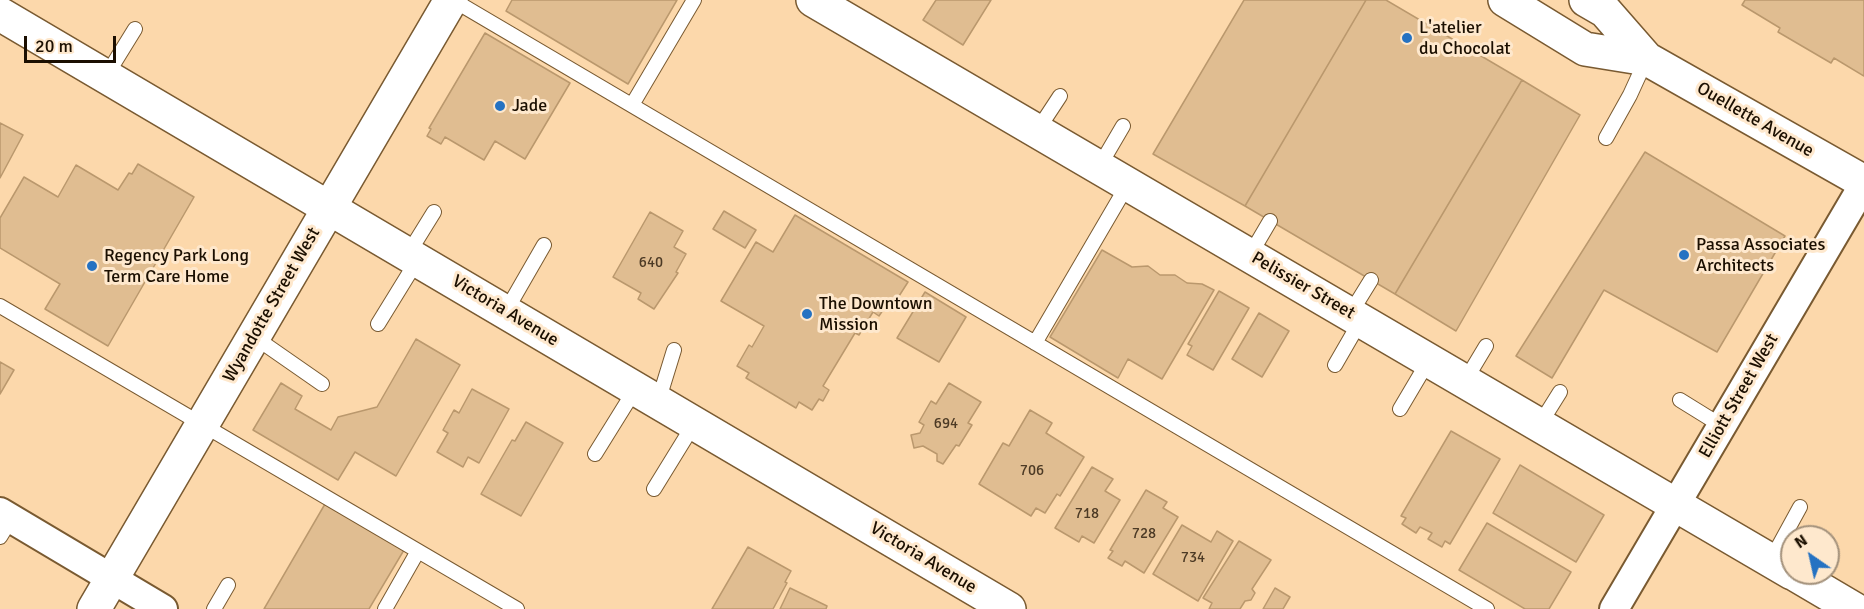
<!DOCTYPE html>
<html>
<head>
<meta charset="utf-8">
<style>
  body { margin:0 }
  #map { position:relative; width:1864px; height:609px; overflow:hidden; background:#fcd8ab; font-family:Signika,sans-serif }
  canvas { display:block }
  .north { position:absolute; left:1780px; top:525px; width:60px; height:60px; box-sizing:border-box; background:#fee8cd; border:2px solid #a3917b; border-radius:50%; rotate:326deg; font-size:16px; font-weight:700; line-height:24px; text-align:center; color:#1b0f01 }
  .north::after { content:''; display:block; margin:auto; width:21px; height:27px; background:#2572c2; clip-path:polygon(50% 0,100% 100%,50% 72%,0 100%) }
  .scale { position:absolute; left:24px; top:36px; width:92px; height:27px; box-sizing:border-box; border:3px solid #1b0f01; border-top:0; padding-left:8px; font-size:18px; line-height:21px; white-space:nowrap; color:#1b0f01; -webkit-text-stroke:4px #fee8cd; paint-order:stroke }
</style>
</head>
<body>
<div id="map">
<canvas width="1864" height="609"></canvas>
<div class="north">N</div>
<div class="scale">20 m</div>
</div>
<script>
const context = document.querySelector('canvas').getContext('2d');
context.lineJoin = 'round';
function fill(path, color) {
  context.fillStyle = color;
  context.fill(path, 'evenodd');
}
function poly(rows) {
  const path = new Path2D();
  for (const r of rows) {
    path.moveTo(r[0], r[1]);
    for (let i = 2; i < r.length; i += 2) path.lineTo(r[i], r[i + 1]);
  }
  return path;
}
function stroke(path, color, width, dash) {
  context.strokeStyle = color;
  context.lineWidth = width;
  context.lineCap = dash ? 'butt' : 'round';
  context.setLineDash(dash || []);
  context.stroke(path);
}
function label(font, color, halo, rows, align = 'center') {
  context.font = font + ' Signika,sans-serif';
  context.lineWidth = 6;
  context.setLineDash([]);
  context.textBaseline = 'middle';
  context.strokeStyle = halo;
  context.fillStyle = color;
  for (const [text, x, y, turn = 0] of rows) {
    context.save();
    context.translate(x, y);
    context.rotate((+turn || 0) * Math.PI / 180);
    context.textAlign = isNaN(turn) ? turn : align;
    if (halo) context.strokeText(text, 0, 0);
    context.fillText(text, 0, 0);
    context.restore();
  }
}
const building = poly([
  [512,0,677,0,628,84,506,11,512,0],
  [936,0,991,0,963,45,923,20,936,0],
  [1244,0,1366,0,1245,206,1153,154,1244,0],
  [1366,0,1386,0,1522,80,1395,294,1245,206,1366,0],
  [1745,0,1864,0,1864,76,1834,58,1831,63,1778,32,1780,28,1742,5,1745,0],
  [485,33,570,83,525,159,495,141,484,160,445,137,441,144,427,136,431,129,429,128,485,33],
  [1522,80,1580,115,1456,331,1395,294,1522,80],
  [0,123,23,135,0,178,0,123],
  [1645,152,1785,236,1717,352,1604,290,1552,378,1516,356,1645,152],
  [138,164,194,197,108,346,45,309,60,284,0,248,0,218,24,177,58,197,76,165,118,190,129,173,132,174,138,164],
  [724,211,756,230,745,248,713,229,724,211],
  [650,212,683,231,674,247,686,254,676,272,678,273,654,309,638,299,641,293,613,277,650,212],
  [795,215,908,282,892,307,887,304,879,316,873,312,859,335,855,333,823,386,829,390,823,401,819,399,812,410,799,402,796,408,746,378,749,373,737,366,749,345,752,347,764,326,721,301,756,242,773,252,795,215],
  [1102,250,1132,267,1148,266,1160,275,1175,275,1187,283,1202,284,1214,290,1162,379,1128,359,1118,378,1050,337,1102,250],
  [1219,291,1249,308,1213,370,1187,355,1192,346,1188,344,1219,291],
  [925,292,966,317,939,362,897,338,925,292],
  [1259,313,1289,331,1262,377,1232,359,1259,313],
  [416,339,460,365,396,476,355,452,338,480,253,430,281,383,302,396,295,409,331,430,338,417,377,407,416,339],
  [0,362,14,370,0,394,0,362],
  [949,383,981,402,968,423,972,425,959,446,956,445,943,464,937,461,937,454,923,446,914,448,911,435,920,433,924,425,919,422,931,401,936,404,949,383],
  [472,389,509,409,479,463,468,457,463,467,437,452,448,433,443,430,454,410,459,413,472,389],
  [1030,410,1052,423,1046,433,1084,457,1060,496,1057,494,1045,513,1036,508,1031,516,979,484,1003,443,1009,446,1030,410],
  [526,422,563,443,521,516,481,494,512,440,515,441,526,422],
  [1451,431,1500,459,1450,544,1445,541,1442,547,1428,539,1432,533,1420,527,1416,533,1402,524,1406,518,1401,516,1451,431],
  [1520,465,1604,515,1576,562,1493,513,1520,465],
  [1092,467,1113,479,1105,491,1120,500,1094,543,1082,536,1079,542,1055,528,1092,467],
  [1146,490,1167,502,1163,508,1178,517,1144,573,1125,561,1122,566,1108,558,1113,551,1110,550,1146,490],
  [325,504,404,550,369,609,264,609,325,504],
  [1487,523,1571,572,1549,609,1525,609,1459,570,1487,523],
  [1182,525,1211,542,1217,531,1233,541,1198,601,1153,574,1182,525],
  [1239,541,1271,560,1252,589,1255,593,1251,600,1245,601,1240,609,1209,609,1212,603,1203,598,1239,541],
  [748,547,791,571,785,582,787,583,773,609,712,609,748,547],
  [790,588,827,606,826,609,780,609,790,588],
  [1275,588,1290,597,1283,609,1263,609,1275,588]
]);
fill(building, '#e0bd91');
stroke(building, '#ba986d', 1.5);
const service = poly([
  [453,0,1487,609],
  [106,76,135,29],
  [632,105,694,0],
  [1037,131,1060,96],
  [1606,138,1630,95,1646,60],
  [1099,167,1123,126],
  [408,254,434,212],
  [1250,255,1270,221],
  [0,306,517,609],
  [506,311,544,245],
  [1350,314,1371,280],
  [378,324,418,259],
  [253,336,322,384],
  [1035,343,1128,184],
  [1335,365,1361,320],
  [1465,381,1486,346],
  [1680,400,1722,426],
  [658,402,674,350],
  [1400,409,1429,360],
  [1540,424,1560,392],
  [595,454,636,388],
  [654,489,694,424],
  [0,537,11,519],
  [1771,560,1800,507],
  [214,609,228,585],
  [385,609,418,551]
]);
const minor = poly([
  [0,512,163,609],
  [1614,609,1864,184]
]);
const tertiary = poly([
  [813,0,1792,573],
  [0,14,1009,609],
  [1793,573,1854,609]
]);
const secondary = poly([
  [94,609,451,0]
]);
const primary = poly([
  [1505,0,1585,49,1647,59],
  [1586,0,1605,11,1647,59,1864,182]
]);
stroke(service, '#795a31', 16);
stroke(minor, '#795a31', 32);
stroke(tertiary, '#795a31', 36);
stroke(secondary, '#795a31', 36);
stroke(primary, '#795a31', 36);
stroke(service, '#fff', 14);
stroke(minor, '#fff', 28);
stroke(tertiary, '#fff', 33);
stroke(secondary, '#fff', 33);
stroke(primary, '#fff', 33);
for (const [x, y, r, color] of [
  [1407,38,6,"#2572c2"],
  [500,106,6,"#2572c2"],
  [1684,255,6,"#2572c2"],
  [92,266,6,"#2572c2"],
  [807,314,6,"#2572c2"]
]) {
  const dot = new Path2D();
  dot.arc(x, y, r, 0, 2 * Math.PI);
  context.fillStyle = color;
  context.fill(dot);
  stroke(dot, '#fee8cd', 2);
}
label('15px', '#4c3a25', null, [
  ["640",651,263],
  ["694",946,424],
  ["706",1032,471],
  ["718",1087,514],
  ["728",1144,534],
  ["734",1193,558]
]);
label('18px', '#1b0f01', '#fee8cd', [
  ["L'atelier",1419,28],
  ["du Chocolat",1419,49],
  ["Jade",512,106],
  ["Passa Associates",1696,245],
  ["Architects",1696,266],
  ["Regency Park Long",104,256],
  ["Term Care Home",104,277],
  ["The Downtown",819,304],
  ["Mission",819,325]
], 'left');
label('18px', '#1b0f01', '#fee8cd', [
  ["Ouellette Avenue",1755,120,30],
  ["Pelissier Street",1303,286,30],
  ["Wyandotte Street West",272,305,-60],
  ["Victoria Avenue",505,311,31],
  ["Elliott Street West",1739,396,-60],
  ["Victoria Avenue",923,558,31]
]);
</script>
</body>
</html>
